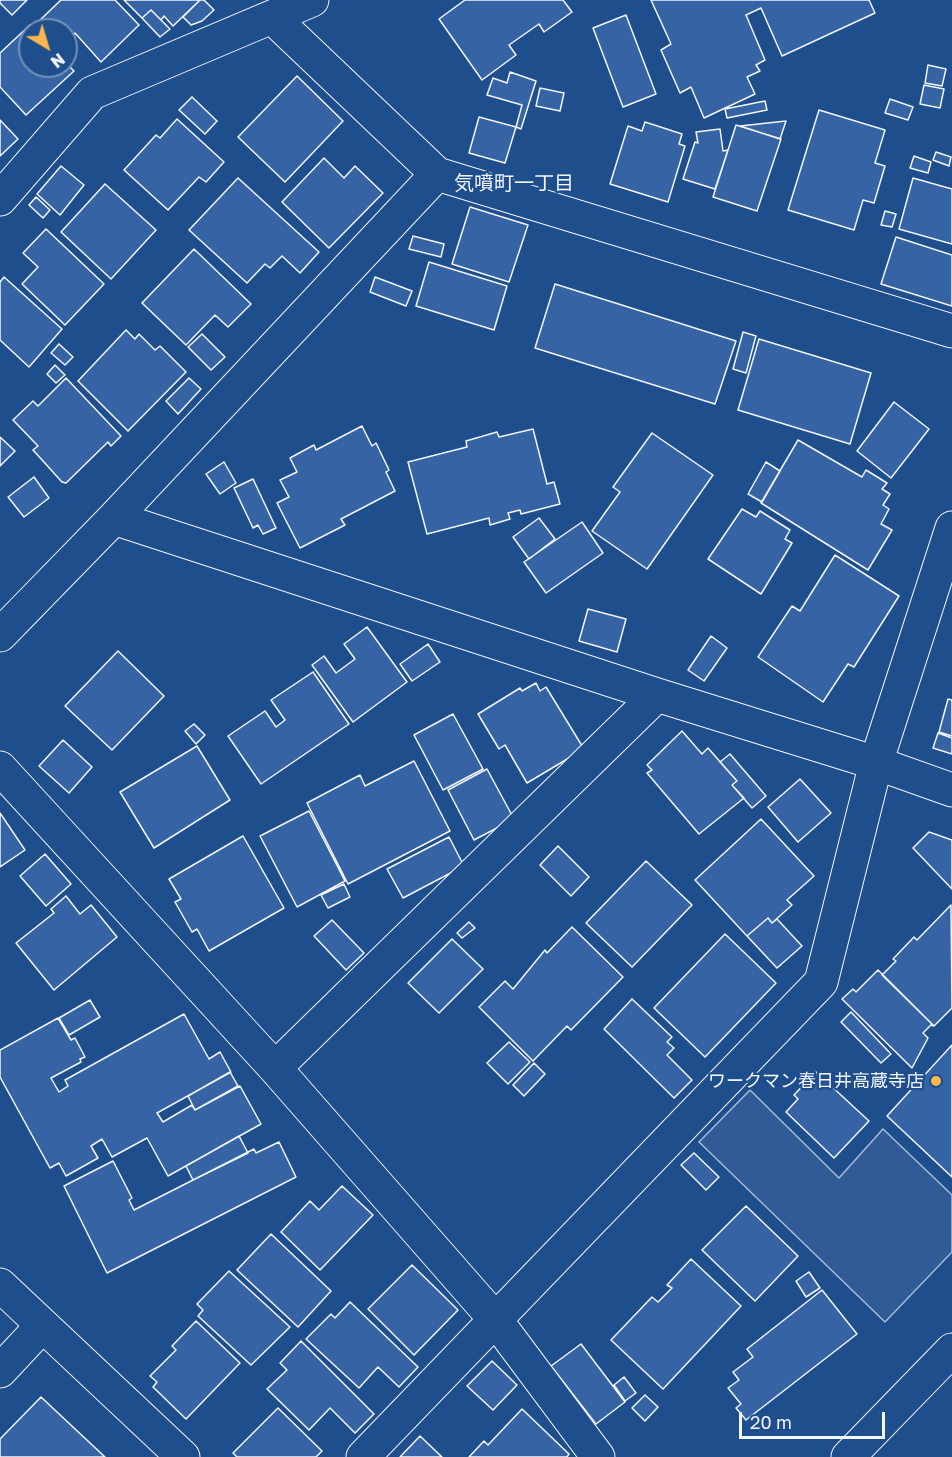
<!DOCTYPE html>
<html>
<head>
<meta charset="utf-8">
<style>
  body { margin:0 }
  #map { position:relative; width:952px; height:1457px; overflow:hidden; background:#1f4e8c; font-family:"Golos Text",sans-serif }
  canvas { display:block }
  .north { position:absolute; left:18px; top:18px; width:60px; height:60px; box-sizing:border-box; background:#1f4e8c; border:2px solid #7391ba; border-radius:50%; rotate:142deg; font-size:16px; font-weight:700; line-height:24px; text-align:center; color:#f2f6ff }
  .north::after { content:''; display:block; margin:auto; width:21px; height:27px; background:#ffb74d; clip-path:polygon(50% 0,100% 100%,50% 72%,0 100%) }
  .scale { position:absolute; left:739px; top:1412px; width:146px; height:27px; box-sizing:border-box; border:3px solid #f2f6ff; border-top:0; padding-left:8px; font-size:18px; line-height:21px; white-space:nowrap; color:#f2f6ff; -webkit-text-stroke:4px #1f4e8c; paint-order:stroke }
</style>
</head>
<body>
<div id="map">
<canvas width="952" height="1457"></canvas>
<div class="north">N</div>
<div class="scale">20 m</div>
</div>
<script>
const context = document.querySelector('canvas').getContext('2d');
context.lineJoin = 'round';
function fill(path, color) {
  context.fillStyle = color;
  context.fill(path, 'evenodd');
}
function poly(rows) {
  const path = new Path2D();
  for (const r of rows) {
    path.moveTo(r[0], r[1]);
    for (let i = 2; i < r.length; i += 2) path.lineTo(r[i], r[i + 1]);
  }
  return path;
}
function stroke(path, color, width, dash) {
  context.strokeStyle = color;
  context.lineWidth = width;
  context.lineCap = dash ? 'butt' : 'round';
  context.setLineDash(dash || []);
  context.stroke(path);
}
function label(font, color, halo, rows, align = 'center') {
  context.font = font + ' "Golos Text","Noto Sans JP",sans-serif';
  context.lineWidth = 4.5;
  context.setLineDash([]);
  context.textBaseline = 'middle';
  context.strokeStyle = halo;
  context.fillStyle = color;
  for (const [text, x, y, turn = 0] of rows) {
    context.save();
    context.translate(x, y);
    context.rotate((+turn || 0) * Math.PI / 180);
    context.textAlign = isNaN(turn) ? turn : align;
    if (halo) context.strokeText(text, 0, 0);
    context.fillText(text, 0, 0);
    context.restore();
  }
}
const parking = poly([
  [750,1090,839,1178,883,1129,952,1195,952,1252,885,1322,699,1142,750,1090]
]);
fill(parking, '#305b95');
stroke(parking, '#a8bbd7', 1.5);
const building = poly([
  [0,0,27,0,12,15,0,3,0,0],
  [61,0,115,0,139,25,101,62,75,33,66,42,66,30,48,30,39,21,61,0],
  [124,0,200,0,173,26,164,16,161,20,151,10,142,18,124,0],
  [200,0,204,0,214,10,202,21,191,25,183,17,200,0],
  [465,0,563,0,572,12,544,32,539,24,509,45,516,55,482,80,439,19,465,0],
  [651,0,869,0,875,13,782,56,761,8,746,15,765,60,756,65,760,71,747,77,755,94,704,118,691,87,680,93,661,50,671,44,651,0],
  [151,10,170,29,160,37,142,18,151,10],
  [626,15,656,94,623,107,593,28,626,15],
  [30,25,35,30,30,30,30,66,66,66,66,63,74,71,26,115,0,87,0,53,30,25],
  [928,65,946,69,942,86,925,83,928,65],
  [510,72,536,81,521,129,516,127,522,105,487,95,493,78,507,83,510,72],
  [297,76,343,121,285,182,238,137,297,76],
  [924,85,944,89,940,108,920,104,924,85],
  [540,88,564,93,560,111,536,106,540,88],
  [192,97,217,121,205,134,179,110,192,97],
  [890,99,913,107,908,120,885,113,890,99],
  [765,101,767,110,727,118,725,109,765,101],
  [819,110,885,130,875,163,885,166,874,203,863,200,854,230,788,210,819,110],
  [479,117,516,127,505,163,469,153,479,117],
  [177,119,224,162,206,182,199,177,168,210,124,170,156,135,160,138,177,119],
  [0,120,18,139,0,156,0,120],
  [786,121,780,139,740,126,786,121],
  [645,122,682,134,679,144,685,146,668,202,610,184,628,126,642,131,645,122],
  [736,125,781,139,757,211,713,197,736,125],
  [720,129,723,151,728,150,715,189,683,179,695,142,698,143,696,132,720,129],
  [936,152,951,157,949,166,933,160,936,152],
  [914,156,931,162,928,173,910,168,914,156],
  [324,158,344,178,355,166,383,193,329,248,282,202,324,158],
  [61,166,84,185,60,215,37,194,61,166],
  [238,178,319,252,300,273,282,256,270,268,265,264,247,283,189,230,238,178],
  [913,178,952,189,952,244,899,229,913,178],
  [105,184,156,230,111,279,61,232,105,184],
  [36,197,50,210,43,218,29,205,36,197],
  [470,207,528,225,509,282,452,264,470,207],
  [885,211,896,214,892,227,881,225,885,211],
  [46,229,104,284,65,325,22,284,38,267,23,253,46,229],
  [413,236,444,244,441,257,409,249,413,236],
  [896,237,952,255,952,306,881,284,896,237],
  [194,249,251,304,228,327,215,315,186,345,142,303,194,249],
  [429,262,507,286,494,330,416,306,429,262],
  [4,277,62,329,29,367,0,340,0,282,4,277],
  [375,277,412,291,406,306,370,292,375,277],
  [555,284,736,341,715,404,535,348,555,284],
  [126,330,135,339,139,334,155,350,160,346,186,372,128,431,78,381,126,330],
  [743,332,756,336,746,373,733,369,743,332],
  [202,334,225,357,211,370,188,347,202,334],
  [759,339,871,373,850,444,738,410,759,339],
  [59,344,73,357,65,365,51,353,59,344],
  [55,365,65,375,56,383,47,374,55,365],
  [66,378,121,436,111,446,108,442,66,483,62,482,33,450,38,446,13,420,33,401,38,406,66,378],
  [189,378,201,389,178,414,166,401,189,378],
  [894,402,929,429,891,478,857,451,894,402],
  [362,426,372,446,376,443,389,470,386,472,395,491,341,519,345,525,300,548,277,503,289,497,280,480,297,472,290,458,314,445,316,450,362,426],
  [533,429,547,484,554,482,560,504,521,514,520,510,508,513,510,519,490,525,489,518,427,534,408,462,467,447,466,441,497,432,499,437,533,429],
  [652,433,713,475,647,569,592,531,620,492,613,487,652,433],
  [0,437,15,451,0,466,0,437],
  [798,440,862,477,866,470,887,483,882,489,890,494,883,505,889,509,881,524,892,530,868,570,761,503,798,440],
  [224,462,236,483,220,494,206,474,224,462],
  [766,462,780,471,762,502,748,494,766,462],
  [34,477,49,498,24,517,8,497,34,477],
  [253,479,276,528,263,534,258,525,253,528,234,488,253,479],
  [742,509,756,517,760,511,790,530,785,539,792,543,761,594,708,559,742,509],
  [539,518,555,539,529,559,513,537,539,518],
  [582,522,603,553,546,593,524,562,582,522],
  [835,555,899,596,854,667,848,664,823,702,758,657,792,606,800,611,835,555],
  [588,609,626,619,617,652,579,641,588,609],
  [367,627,407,682,353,722,312,665,324,656,336,673,355,659,344,644,367,627],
  [711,636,727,648,704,681,688,670,711,636],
  [428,644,440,662,412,681,400,664,428,644],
  [118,651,164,696,112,750,65,706,118,651],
  [313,672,349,724,261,784,228,736,265,711,276,727,285,720,271,700,313,672],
  [536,683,540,691,546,687,584,749,527,783,505,745,499,749,478,714,520,688,522,691,536,683],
  [948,699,952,700,952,736,939,732,948,699],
  [453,714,483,769,443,790,414,735,453,714],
  [194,724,205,735,196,744,185,731,194,724],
  [682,731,702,754,708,748,737,781,732,785,744,798,699,834,647,773,652,770,647,765,682,731],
  [938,733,952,738,952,754,933,748,938,733],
  [63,740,92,767,69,793,39,766,63,740],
  [197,746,230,800,154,848,120,792,197,746],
  [730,754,766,796,752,808,732,785,737,781,720,762,730,754],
  [414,761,450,831,348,884,307,803,360,775,365,786,414,761],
  [487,769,514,819,474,840,448,790,487,769],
  [800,779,831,813,798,842,768,807,800,779],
  [309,811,345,881,297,907,260,836,309,811],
  [0,813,25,850,0,867,0,813],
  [761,819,814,876,787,900,792,905,772,923,768,918,747,936,695,880,761,819],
  [929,832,952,840,952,889,913,848,929,832],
  [243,836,284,908,209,951,197,929,192,932,175,902,181,899,169,879,243,836],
  [449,837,464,866,403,898,387,869,449,837],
  [558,846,589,877,571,896,540,865,558,846],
  [45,854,71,884,46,906,20,876,45,854],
  [646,861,692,905,632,967,586,923,646,861],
  [344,884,350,897,328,908,321,895,344,884],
  [66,896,80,914,91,905,117,937,54,990,16,943,54,913,51,909,66,896],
  [951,905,952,1008,934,1026,882,975,896,961,893,959,914,937,917,940,951,905],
  [768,918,772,923,777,919,802,946,777,968,747,936,768,918],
  [332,920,364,953,346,970,314,936,332,920],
  [469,922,475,928,462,938,457,933,469,922],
  [572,927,623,977,571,1030,567,1026,533,1061,479,1007,505,981,513,989,545,950,547,953,572,927],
  [725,934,776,983,705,1057,654,1008,725,934],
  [452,939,483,969,439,1013,408,983,452,939],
  [878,970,934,1026,931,1025,923,1033,928,1038,912,1068,842,999,853,989,856,992,878,970],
  [632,999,672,1037,667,1042,674,1048,667,1055,692,1080,674,1098,604,1029,632,999],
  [90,1000,100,1017,69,1035,59,1018,90,1000],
  [851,1012,891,1054,881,1063,841,1022,851,1012],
  [184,1014,209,1059,220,1052,231,1072,157,1113,163,1122,192,1105,195,1110,240,1086,261,1124,168,1176,147,1138,112,1157,102,1139,91,1146,98,1158,66,1176,59,1163,50,1168,0,1077,0,1050,58,1018,71,1040,75,1038,85,1057,80,1059,81,1062,51,1078,59,1092,68,1086,65,1080,184,1014],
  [509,1042,530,1062,508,1084,487,1063,509,1042],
  [952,1045,952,1177,887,1116,952,1045],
  [534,1063,545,1074,524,1096,513,1085,534,1063],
  [230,1072,238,1086,195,1110,188,1096,230,1072],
  [816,1072,869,1121,834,1158,786,1112,798,1099,794,1095,816,1072],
  [239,1136,248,1153,193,1180,186,1166,239,1136],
  [279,1142,296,1177,107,1273,64,1186,113,1161,132,1198,129,1200,134,1210,254,1149,256,1153,279,1142],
  [694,1153,719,1177,706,1190,681,1165,694,1153],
  [342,1186,373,1215,320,1270,281,1232,310,1201,319,1210,342,1186],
  [746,1206,798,1256,755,1301,702,1250,746,1206],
  [271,1234,331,1291,298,1327,237,1270,271,1234],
  [691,1259,741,1306,663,1389,611,1340,652,1297,658,1302,672,1288,667,1285,691,1259],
  [412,1265,458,1310,414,1355,368,1309,412,1265],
  [229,1271,290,1327,251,1365,198,1316,203,1310,197,1304,229,1271],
  [809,1272,820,1288,806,1297,796,1281,809,1272],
  [822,1290,857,1334,746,1420,736,1408,741,1404,728,1388,739,1380,733,1372,753,1357,747,1349,822,1290],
  [350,1302,418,1367,399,1387,378,1367,359,1388,306,1339,331,1314,335,1318,350,1302],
  [196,1321,240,1363,186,1419,153,1387,157,1382,150,1376,176,1350,172,1346,196,1321],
  [301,1341,374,1414,355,1433,330,1408,309,1430,267,1389,287,1370,280,1363,301,1341],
  [581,1344,625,1402,596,1424,551,1366,581,1344],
  [492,1361,517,1385,493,1410,467,1386,492,1361],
  [624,1377,636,1393,625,1401,614,1385,624,1377],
  [645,1395,658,1407,645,1421,632,1408,645,1395],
  [41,1397,105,1457,0,1457,0,1439,41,1397],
  [278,1408,322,1451,316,1457,237,1457,233,1453,278,1408],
  [522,1409,569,1454,567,1457,469,1457,484,1441,488,1445,522,1409],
  [420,1436,442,1457,400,1457,420,1436]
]);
fill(building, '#3563a3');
stroke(building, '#f2f6ff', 1.5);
const minor = poly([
  [272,17,437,174,952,331],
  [0,199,92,93,312,0],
  [114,518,657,695,876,763,952,790],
  [0,635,114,518,437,174],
  [0,768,275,1068,495,1319,598,1457],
  [275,1068,657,695],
  [0,1285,183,1457],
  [0,1371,42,1326],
  [363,1457,821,982,876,763,952,528]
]);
const major = poly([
  [848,1457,952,1350]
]);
stroke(minor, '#f2f6ff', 35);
stroke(major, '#f2f6ff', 35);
stroke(minor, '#1f4e8c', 33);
stroke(major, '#1f4e8c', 33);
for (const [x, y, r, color] of [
  [936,1081,6,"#ffb74d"]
]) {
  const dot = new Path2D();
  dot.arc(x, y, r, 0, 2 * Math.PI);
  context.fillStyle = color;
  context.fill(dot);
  stroke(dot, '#1f4e8c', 2);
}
label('18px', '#f2f6ff', '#1f4e8c', [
  ["ワークマン春日井高蔵寺店",924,1081]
], 'right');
label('20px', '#f2f6ff', '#1f4e8c', [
  ["気噴町一丁目",514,184]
]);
</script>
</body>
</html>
